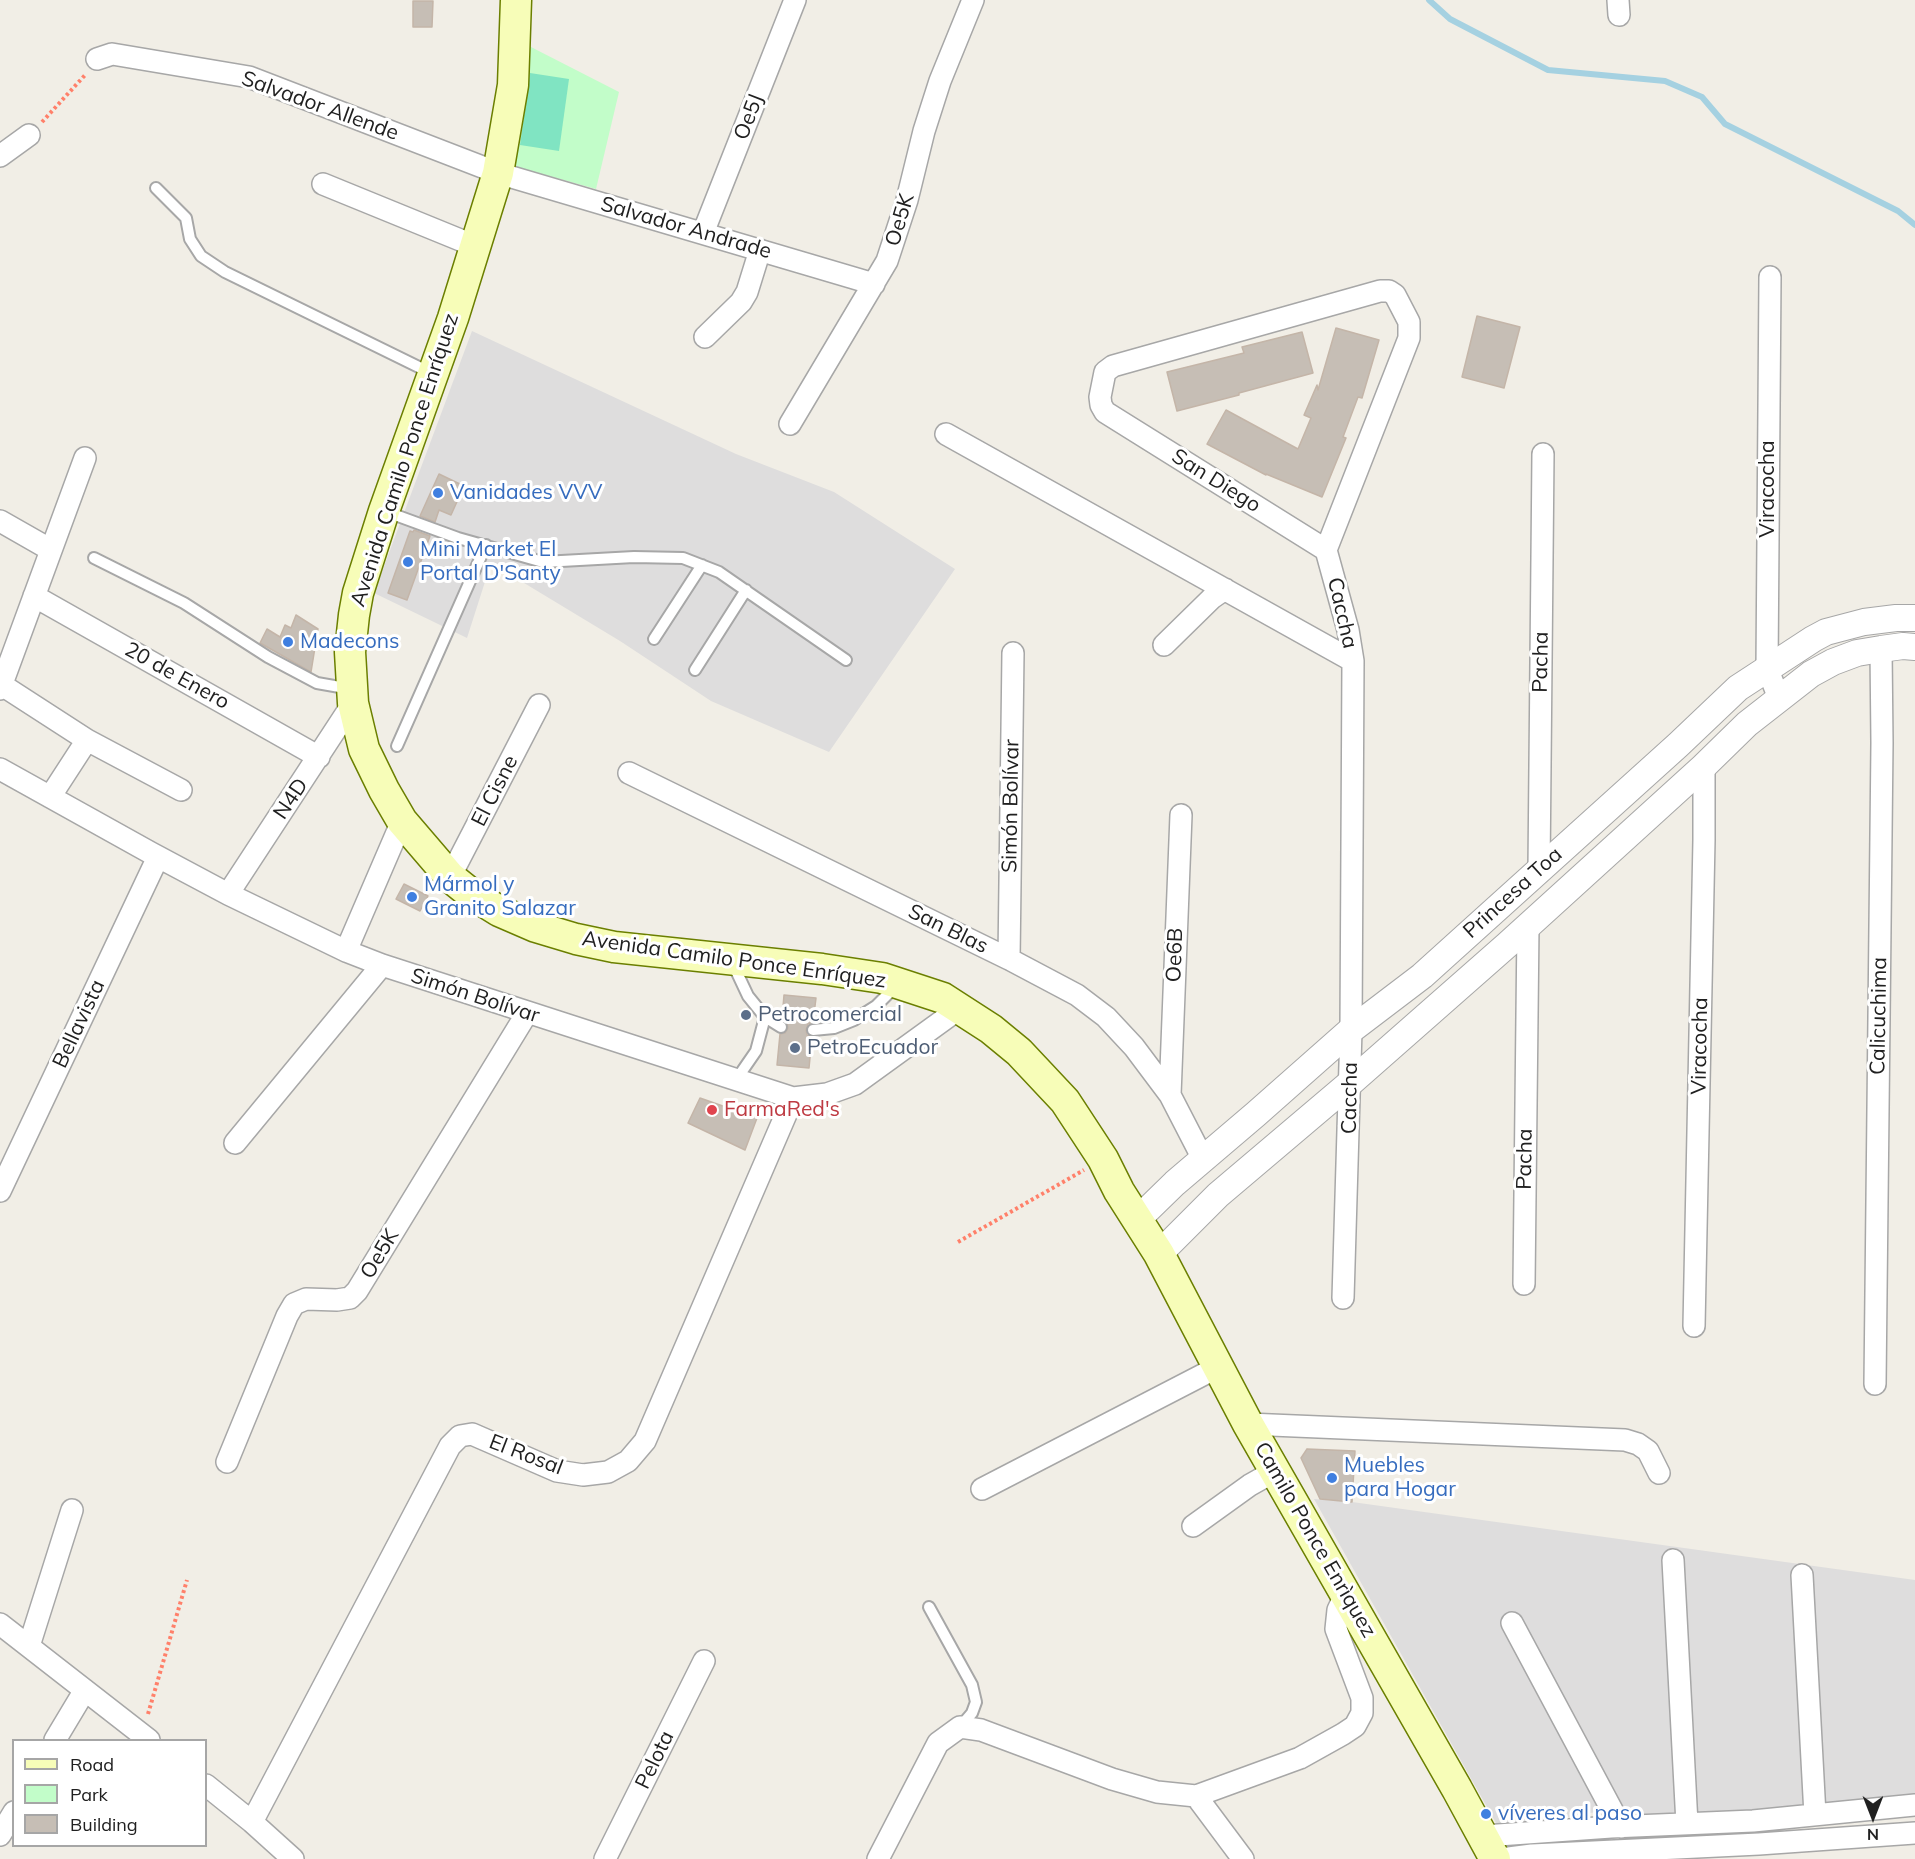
<!DOCTYPE html>
<html>
<head>
<meta charset="utf-8">
<style>
  body { margin:0 }
  #map { position:relative; width:1915px; height:1859px; overflow:hidden; background:#f1eee6; font-family:Mulish,sans-serif }
  canvas { display:block }
  .legend { position:absolute; left:12px; top:1739px; width:195px; height:108px; box-sizing:border-box; background:#fff; border:2px solid #a6a6a6; margin:0; padding:8px 10px; list-style:none; font-size:18px; color:#202020 }
  .legend li { display:flex; align-items:center; gap:12px; height:30px }
  .legend b { width:30px; border:2px solid #a6a6a6 }
  .north { position:absolute; left:1843px; top:1787px; width:60px; height:60px; -webkit-text-stroke:4px #fff; paint-order:stroke; rotate:180deg; font-size:16px; font-weight:700; line-height:24px; text-align:center; color:#202020 }
  .north::after { content:''; display:block; margin:auto; width:21px; height:27px; background:#202020; clip-path:polygon(50% 0,100% 100%,50% 72%,0 100%) }
</style>
</head>
<body>
<div id="map">
<canvas width="1915" height="1859"></canvas>
<ul class="legend">
<li><b style="height:8px;background:#f7fdb8"></b>Road</li>
<li><b style="height:16px;background:#c2fdc9"></b>Park</li>
<li><b style="height:16px;background:#c6beb5"></b>Building</li>
</ul>
<div class="north">N</div>
</div>
<script>
const context = document.querySelector('canvas').getContext('2d');
context.lineJoin = 'round';
function fill(path, color) {
  context.fillStyle = color;
  context.fill(path, 'evenodd');
}
function poly(rows) {
  const path = new Path2D();
  for (const r of rows) {
    path.moveTo(r[0], r[1]);
    for (let i = 2; i < r.length; i += 2) path.lineTo(r[i], r[i + 1]);
  }
  return path;
}
function stroke(path, color, width, dash) {
  context.strokeStyle = color;
  context.lineWidth = width;
  context.lineCap = dash ? 'butt' : 'round';
  context.setLineDash(dash || []);
  context.stroke(path);
}
function label(font, color, halo, rows, align = 'center') {
  context.font = font + ' Mulish,sans-serif';
  context.lineWidth = 6;
  context.setLineDash([]);
  context.textBaseline = 'middle';
  context.strokeStyle = halo;
  context.fillStyle = color;
  for (const [text, x, y, turn = 0] of rows) {
    context.save();
    context.translate(x, y);
    context.rotate((+turn || 0) * Math.PI / 180);
    context.textAlign = isNaN(turn) ? turn : align;
    if (halo) context.strokeText(text, 0, 0);
    context.fillText(text, 0, 0);
    context.restore();
  }
}
fill(poly([
  [472,331,736,454,834,492,955,569,829,752,711,701,620,641,491,563,467,638,374,593],
  [1314,1499,1352,1502,1915,1580,1915,1811,1706,1829,1601,1811,1500,1830]
]), '#dedddd');
fill(poly([
  [529,46,619,92,596,189,509,165]
]), '#c2fdc9');
fill(poly([
  [530,73,569,79,559,151,520,145]
]), '#80e4c2');
stroke(poly([
  [1429,0,1450,19,1548,70,1665,81,1702,97,1725,124,1898,211,1915,225]
]), '#a5d1e1', 6);
const building = poly([
  [413,1,433,1,432,27,413,27,413,1],
  [1477,316,1520,327,1504,388,1462,377,1477,316],
  [1336,328,1379,340,1362,398,1358,397,1343,437,1346,438,1322,497,1266,474,1266,475,1207,444,1226,410,1298,449,1311,418,1304,415,1317,385,1318,390,1336,328],
  [1302,332,1313,373,1239,393,1239,395,1177,411,1167,372,1244,353,1242,347,1302,332],
  [439,474,464,486,451,515,439,510,435,522,420,516,439,474],
  [414,530,430,536,407,600,388,593,410,531,413,532,414,530],
  [296,615,318,629,311,672,260,643,267,629,280,637,285,625,291,628,296,615],
  [404,884,428,896,420,911,396,899,404,884],
  [784,995,816,998,813,1022,808,1024,806,1030,807,1035,812,1037,809,1068,777,1065,780,1034,785,1033,788,1028,787,1023,782,1019,784,995],
  [700,1098,757,1118,745,1150,688,1123,700,1098],
  [1307,1449,1355,1451,1352,1502,1320,1499,1301,1458,1307,1449]
]);
fill(building, '#c6beb5');
stroke(building, '#c4b5a8', 1.5);
const service = poly([
  [156,188,186,218,190,239,201,256,225,272,431,373],
  [387,512,458,538,543,562,634,557,683,558,719,572,846,660],
  [94,558,184,603,268,657,317,683,351,689],
  [654,639,702,565],
  [695,670,746,590],
  [397,746,486,545],
  [732,962,748,996,765,1017,781,1027],
  [813,1030,834,1028,854,1020,876,1006,897,985],
  [736,1080,756,1051,765,1017],
  [929,1607,972,1685,976,1702,972,1713,960,1727]
]);
const minor = poly([
  [1618,0,1619,15],
  [97,59,112,54,249,77,498,173,874,284],
  [0,156,29,135],
  [323,184,475,246],
  [703,233,795,0],
  [1770,277,1767,668,1779,698],
  [705,337,741,302,747,292,760,250],
  [790,424,887,261,907,200,924,131,940,81,973,0],
  [946,434,1353,661],
  [0,521,51,550],
  [1326,550,1105,412,1101,405,1100,397,1105,372,1113,366,1380,291,1389,291,1395,295,1409,322,1409,338,1326,550,1348,630,1353,661,1351,1030,1343,1298],
  [34,596,319,757],
  [1164,645,1212,598,1225,589],
  [2,685,87,740,181,790],
  [0,689,85,458],
  [0,769,151,853,228,894,346,951,382,965,793,1098,827,1094,855,1084,960,1008],
  [629,773,1009,959,1077,995,1106,1017,1134,1047,1170,1095,1203,1159],
  [50,797,87,740],
  [1539,869,1543,454],
  [450,877,539,705],
  [228,894,353,703],
  [346,951,402,821],
  [1009,959,1013,653],
  [1170,1095,1181,815],
  [235,1143,382,965],
  [0,1191,158,857],
  [1524,1284,1528,926],
  [1694,1326,1704,840,1704,766],
  [1875,1384,1882,743,1881,649],
  [1248,1424,1625,1440,1638,1444,1648,1451,1659,1473],
  [227,1462,287,1316,294,1304,306,1299,337,1300,350,1298,357,1291,527,1013],
  [982,1489,1218,1367],
  [1193,1526,1250,1485,1275,1471],
  [1673,1560,1687,1824],
  [1802,1575,1815,1815],
  [1512,1623,1621,1827],
  [0,1624,149,1740],
  [29,1646,72,1510],
  [55,1740,85,1690],
  [206,1785,252,1822,293,1859],
  [1196,1796,1243,1859],
  [252,1822,450,1446,460,1436,472,1434,557,1471,583,1475,608,1472,628,1461,645,1441,793,1098],
  [0,1835,14,1812],
  [1484,1836,1611,1827,1753,1821,1915,1805],
  [605,1859,704,1661],
  [878,1859,938,1743,960,1727,981,1730,1112,1779,1157,1792,1196,1796,1300,1758,1343,1734,1355,1726,1362,1713,1362,1698,1336,1629,1338,1610,1346,1593],
  [1501,1859,1532,1855,1759,1844,1915,1833]
]);
const tertiary = poly([
  [1137,1220,1175,1183,1256,1114,1351,1030,1422,976,1678,745,1738,688,1813,639,1826,632,1864,622,1896,618,1915,618],
  [1159,1254,1218,1195,1349,1084,1507,945,1704,766,1747,724,1811,674,1833,662,1857,653,1881,649,1903,646,1915,647]
]);
const secondary = poly([
  [516,0,513,85,498,173,453,318,384,511,358,593,354,615,350,652,353,703,364,749,384,790,402,821,450,877,470,893,499,911,536,927,576,939,614,947,822,969,882,978,943,998,991,1029,1019,1052,1065,1101,1103,1159,1119,1191,1159,1254,1248,1424,1457,1789,1495,1859]
]);
stroke(service, '#a7a7a7', 14);
stroke(minor, '#a7a7a7', 24);
stroke(tertiary, '#a7a7a7', 28);
stroke(secondary, '#6b7f00', 33);
stroke(poly([
  [42,122,86,74],
  [958,1242,1084,1170],
  [148,1714,187,1580]
]), '#ff806a', 4, [3, 3]);
stroke(service, '#fff', 10);
stroke(minor, '#fff', 21);
stroke(tertiary, '#fff', 26);
stroke(secondary, '#f7fdb8', 30);
for (const [x, y, r, color] of [
  [438,493,6,"#3f7fe0"],
  [408,562,6,"#3f7fe0"],
  [288,642,6,"#3f7fe0"],
  [412,897,6,"#3f7fe0"],
  [746,1015,6,"#5c6f8a"],
  [795,1048,6,"#5c6f8a"],
  [712,1110,6,"#e0444e"],
  [1332,1478,6,"#3f7fe0"],
  [1486,1814,6,"#3f7fe0"]
]) {
  const dot = new Path2D();
  dot.arc(x, y, r, 0, 2 * Math.PI);
  context.fillStyle = color;
  context.fill(dot);
  stroke(dot, '#fff', 2);
}
label('21px', '#202020', '#fff', [
  ["Salvador Allende",320,106,20],
  ["Oe5J",749,117,-69],
  ["Oe5K",900,220,-73],
  ["Salvador Andrade",686,228,16],
  ["Avenida Camilo Ponce Enríquez",405,460,-72],
  ["San Diego",1216,481,32],
  ["Viracocha",1768,489,-90],
  ["Caccha",1342,613,77],
  ["Pacha",1541,662,-89],
  ["20 de Enero",177,676,29],
  ["El Cisne",495,791,-63],
  ["N4D",291,799,-56],
  ["Simón Bolívar",1011,806,-89],
  ["Princesa Toa",1513,893,-42],
  ["San Blas",948,929,26],
  ["Oe6B",1175,955,-88],
  ["Avenida Camilo Ponce Enríquez",734,960,8],
  ["Simón Bolívar",475,996,18],
  ["Calicuchima",1879,1016,-89],
  ["Bellavista",79,1024,-65],
  ["Viracocha",1700,1046,-89],
  ["Caccha",1350,1098,-89],
  ["Pacha",1525,1159,-89],
  ["Oe5K",380,1254,-59],
  ["El Rosal",526,1455,21],
  ["Camilo Ponce Enrìquez",1315,1540,60],
  ["Pelota",655,1760,-64]
]);
label('21px', '#366cbe', '#fff', [
  ["Vanidades VVV",450,493],
  ["Mini Market El",420,550],
  ["Portal D'Santy",420,574],
  ["Madecons",300,642],
  ["Mármol y",424,885],
  ["Granito Salazar",424,909],
  ["Muebles",1344,1466],
  ["para Hogar",1344,1490],
  ["víveres al paso",1498,1814]
], 'left');
label('21px', '#4e5e75', '#fff', [
  ["Petrocomercial",758,1015],
  ["PetroEcuador",807,1048]
], 'left');
label('21px', '#be3a42', '#fff', [
  ["FarmaRed's",724,1110]
], 'left');
</script>
</body>
</html>
